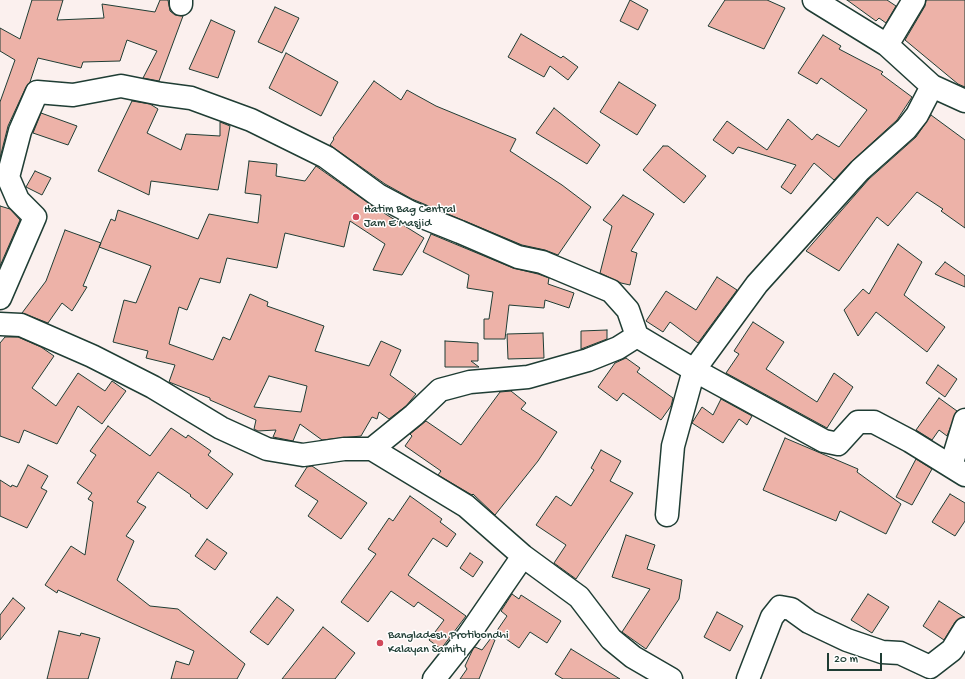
<!DOCTYPE html>
<html>
<head>
<meta charset="utf-8">
<style>
  body { margin:0 }
  #map { position:relative; width:965px; height:679px; overflow:hidden; background:#fbf0ee; font-family:"Gochi Hand",sans-serif }
  canvas { display:block }
  .scale { position:absolute; left:827px; top:653px; width:55px; height:18px; box-sizing:border-box; border:2px solid #1f3d34; border-top:0; padding-left:5px; font-size:12px; line-height:14px; white-space:nowrap; color:#1f3d34; -webkit-text-stroke:3px #fff; paint-order:stroke }
</style>
</head>
<body>
<div id="map">
<canvas width="965" height="679"></canvas>
<div class="scale">20 m</div>
</div>
<script>
const context = document.querySelector('canvas').getContext('2d');
context.lineJoin = 'round';
function fill(path, color) {
  context.fillStyle = color;
  context.fill(path, 'evenodd');
}
function poly(rows) {
  const path = new Path2D();
  for (const r of rows) {
    path.moveTo(r[0], r[1]);
    for (let i = 2; i < r.length; i += 2) path.lineTo(r[i], r[i + 1]);
  }
  return path;
}
function stroke(path, color, width, dash) {
  context.strokeStyle = color;
  context.lineWidth = width;
  context.lineCap = dash ? 'butt' : 'round';
  context.setLineDash(dash || []);
  context.stroke(path);
}
function label(font, color, halo, rows, align = 'center') {
  context.font = font + ' "Gochi Hand",sans-serif';
  context.lineWidth = 3;
  context.setLineDash([]);
  context.textBaseline = 'middle';
  context.strokeStyle = halo;
  context.fillStyle = color;
  for (const [text, x, y, turn = 0] of rows) {
    context.save();
    context.translate(x, y);
    context.rotate((+turn || 0) * Math.PI / 180);
    context.textAlign = isNaN(turn) ? turn : align;
    if (halo) context.strokeText(text, 0, 0);
    context.fillText(text, 0, 0);
    context.restore();
  }
}
const building = poly([
  [32,0,63,0,57,20,104,18,102,4,155,12,160,0,168,0,170,11,175,15,183,16,159,81,143,78,157,51,127,40,120,61,83,62,81,68,38,58,30,82,26,87,8,126,0,158,0,102,15,60,0,51,0,28,20,39,32,0],
  [630,0,648,10,638,30,620,21,630,0],
  [725,0,767,0,785,8,764,49,708,26,725,0],
  [847,0,887,0,896,6,886,23,879,18,876,21,847,0],
  [926,0,965,0,965,87,958,84,905,40,925,6,926,0],
  [275,7,299,18,282,53,258,42,275,7],
  [211,20,235,31,218,78,189,69,211,20],
  [521,34,561,58,563,56,578,67,568,80,550,66,544,77,508,57,521,34],
  [823,35,841,46,839,49,883,72,881,74,912,97,897,120,852,161,834,180,814,163,791,194,781,187,796,165,738,147,733,154,713,140,727,121,767,150,788,119,812,140,817,134,839,147,867,110,821,78,817,84,798,73,823,35],
  [286,53,338,82,321,116,269,88,286,53],
  [374,81,401,100,407,90,436,106,516,139,510,151,562,185,591,207,558,255,545,250,522,245,412,199,385,184,330,145,334,139,333,138,374,81],
  [619,82,656,105,637,135,600,112,619,82],
  [132,101,150,104,158,109,147,133,181,150,186,134,220,136,220,122,230,126,218,190,151,181,149,195,98,171,132,101],
  [554,108,600,145,587,164,536,133,554,108],
  [41,113,77,126,68,145,33,133,41,113],
  [931,115,965,140,965,228,941,211,943,209,917,192,888,226,877,217,839,271,806,251,869,179,916,137,931,115],
  [663,146,668,146,706,176,684,203,643,170,663,146],
  [249,161,277,164,276,176,305,181,316,166,371,205,424,238,402,275,373,270,385,244,350,221,344,247,285,233,277,268,227,258,220,283,200,278,187,310,179,307,169,344,213,360,223,337,230,340,250,294,268,302,267,306,324,326,315,351,369,366,381,341,401,350,390,375,416,394,406,406,389,419,379,412,377,419,372,417,361,436,322,440,300,424,293,441,273,437,276,430,258,431,254,429,256,420,210,400,210,398,169,382,175,365,146,358,148,351,113,342,124,300,136,303,151,266,99,247,111,219,115,221,118,210,198,239,209,214,258,223,261,195,245,193,249,161],
  [269,376,307,386,301,412,254,407,269,376],
  [35,171,51,178,42,195,26,187,35,171],
  [623,195,654,214,631,251,637,253,630,285,621,283,600,273,612,226,603,220,623,195],
  [0,206,10,209,20,220,0,266,0,206],
  [65,230,101,243,83,286,87,287,72,311,62,303,48,323,22,313,46,281,65,230],
  [431,234,513,268,538,274,549,278,548,284,574,293,569,308,545,300,544,308,509,305,505,339,484,339,484,319,489,319,493,292,467,288,469,275,423,252,431,234],
  [898,244,922,262,904,295,945,327,927,352,876,312,858,336,844,310,863,289,869,294,898,244],
  [945,262,965,276,965,287,935,274,945,262],
  [717,277,737,290,698,343,670,322,663,332,646,321,666,291,696,310,717,277],
  [753,322,784,342,766,369,817,402,834,373,853,387,827,428,726,373,739,354,734,351,753,322],
  [607,330,607,339,581,349,581,331,607,330],
  [543,333,544,358,508,359,507,334,543,333],
  [5,337,18,337,41,347,54,356,32,388,56,406,78,373,105,391,112,381,126,391,102,424,78,406,57,444,24,430,19,443,0,436,0,343,5,337],
  [445,341,478,343,478,361,471,361,479,367,445,367,445,341],
  [626,358,640,368,637,372,673,398,671,406,661,420,623,393,617,401,598,387,615,363,626,358],
  [938,365,957,379,945,397,926,383,938,365],
  [511,391,526,403,521,409,557,432,538,461,495,515,473,494,472,495,438,475,441,471,405,446,412,436,410,434,426,421,461,445,500,392,511,391],
  [939,398,957,411,947,436,939,430,932,440,916,430,939,398],
  [721,399,752,416,747,425,739,419,723,443,692,423,702,407,713,415,721,399],
  [108,426,150,456,171,428,186,438,188,435,211,451,208,455,233,474,207,509,190,496,191,495,158,472,137,502,146,507,126,536,134,541,117,580,150,606,178,609,245,664,237,679,171,679,176,661,189,665,194,651,58,590,57,593,45,585,71,546,85,555,93,502,88,499,92,493,77,483,96,455,90,451,108,426],
  [785,438,858,469,857,472,901,504,886,534,840,511,836,521,763,490,785,438],
  [601,450,621,461,610,481,633,493,576,579,554,563,566,545,536,525,556,496,571,506,594,470,591,468,601,450],
  [916,459,932,469,912,505,896,497,916,459],
  [28,465,48,476,41,488,47,491,27,528,0,516,0,480,11,487,12,485,17,487,28,465],
  [312,466,367,503,341,539,308,516,318,501,295,486,307,467,312,466],
  [950,494,965,503,965,521,955,536,932,522,950,494],
  [410,496,442,519,440,522,456,534,447,547,433,538,408,575,466,616,441,649,429,640,444,620,418,602,414,607,391,591,368,622,341,602,376,554,368,549,389,518,393,521,410,496],
  [626,535,655,545,647,569,682,580,679,599,646,649,622,632,650,589,612,577,626,535],
  [207,539,227,553,215,570,195,556,207,539],
  [470,553,483,562,473,577,460,568,470,553],
  [512,594,519,599,521,595,561,621,547,643,530,632,519,648,496,632,507,616,501,611,512,594],
  [868,594,889,607,872,633,851,620,868,594],
  [277,597,294,610,268,645,250,632,277,597],
  [13,598,25,608,0,640,0,615,13,598],
  [939,601,964,617,955,622,944,640,923,626,939,601],
  [717,612,743,626,730,651,704,637,717,612],
  [323,627,355,653,335,679,282,679,323,627],
  [59,631,80,636,81,633,100,638,88,679,47,679,59,631],
  [491,638,495,640,479,679,460,679,467,669,465,666,473,649,475,647,482,650,491,638],
  [571,649,620,679,563,679,555,674,571,649]
]);
fill(building, '#edb2a8');
stroke(building, '#1f3d34', 1);
const minor = poly([
  [814,0,887,45,932,86,965,101],
  [181,4,181,0],
  [887,45,914,0],
  [932,86,917,115,906,129,860,170,757,284,694,370,824,441,838,444,858,422,874,422,910,441,965,475],
  [0,298,35,217,18,200,8,177,20,131,37,92,73,95,121,86,161,94,191,98,251,120,326,157,378,195,410,212,460,232,518,257,542,262,611,291,628,310,637,336],
  [0,324,21,325,92,356,153,387,221,428,267,449,303,455,344,449,372,449,466,506,523,556,579,597,611,639,633,657,671,679],
  [372,449,414,415,440,390,470,382,528,377,588,360,618,348,637,336,694,370,673,446,667,515],
  [951,466,965,420],
  [434,679,468,636,523,556],
  [748,679,772,617,780,607,791,609,809,622,847,640,882,652,900,653,930,667,952,650,965,629]
]);
stroke(minor, '#1f3d34', 25);
stroke(minor, '#fff', 22);
for (const [x, y, r, color] of [
  [356,217,4,"#d1495b"],
  [380,643,4,"#d1495b"]
]) {
  const dot = new Path2D();
  dot.arc(x, y, r, 0, 2 * Math.PI);
  context.fillStyle = color;
  context.fill(dot);
  stroke(dot, '#fff', 1.5);
}
label('12px', '#1f3d34', '#fff', [
  ["Hatim Bag Central",364,210],
  ["Jam E Masjid",364,224],
  ["Bangladesh Protibondhi",388,636],
  ["Kalayan Samity",388,650]
], 'left');
</script>
</body>
</html>
